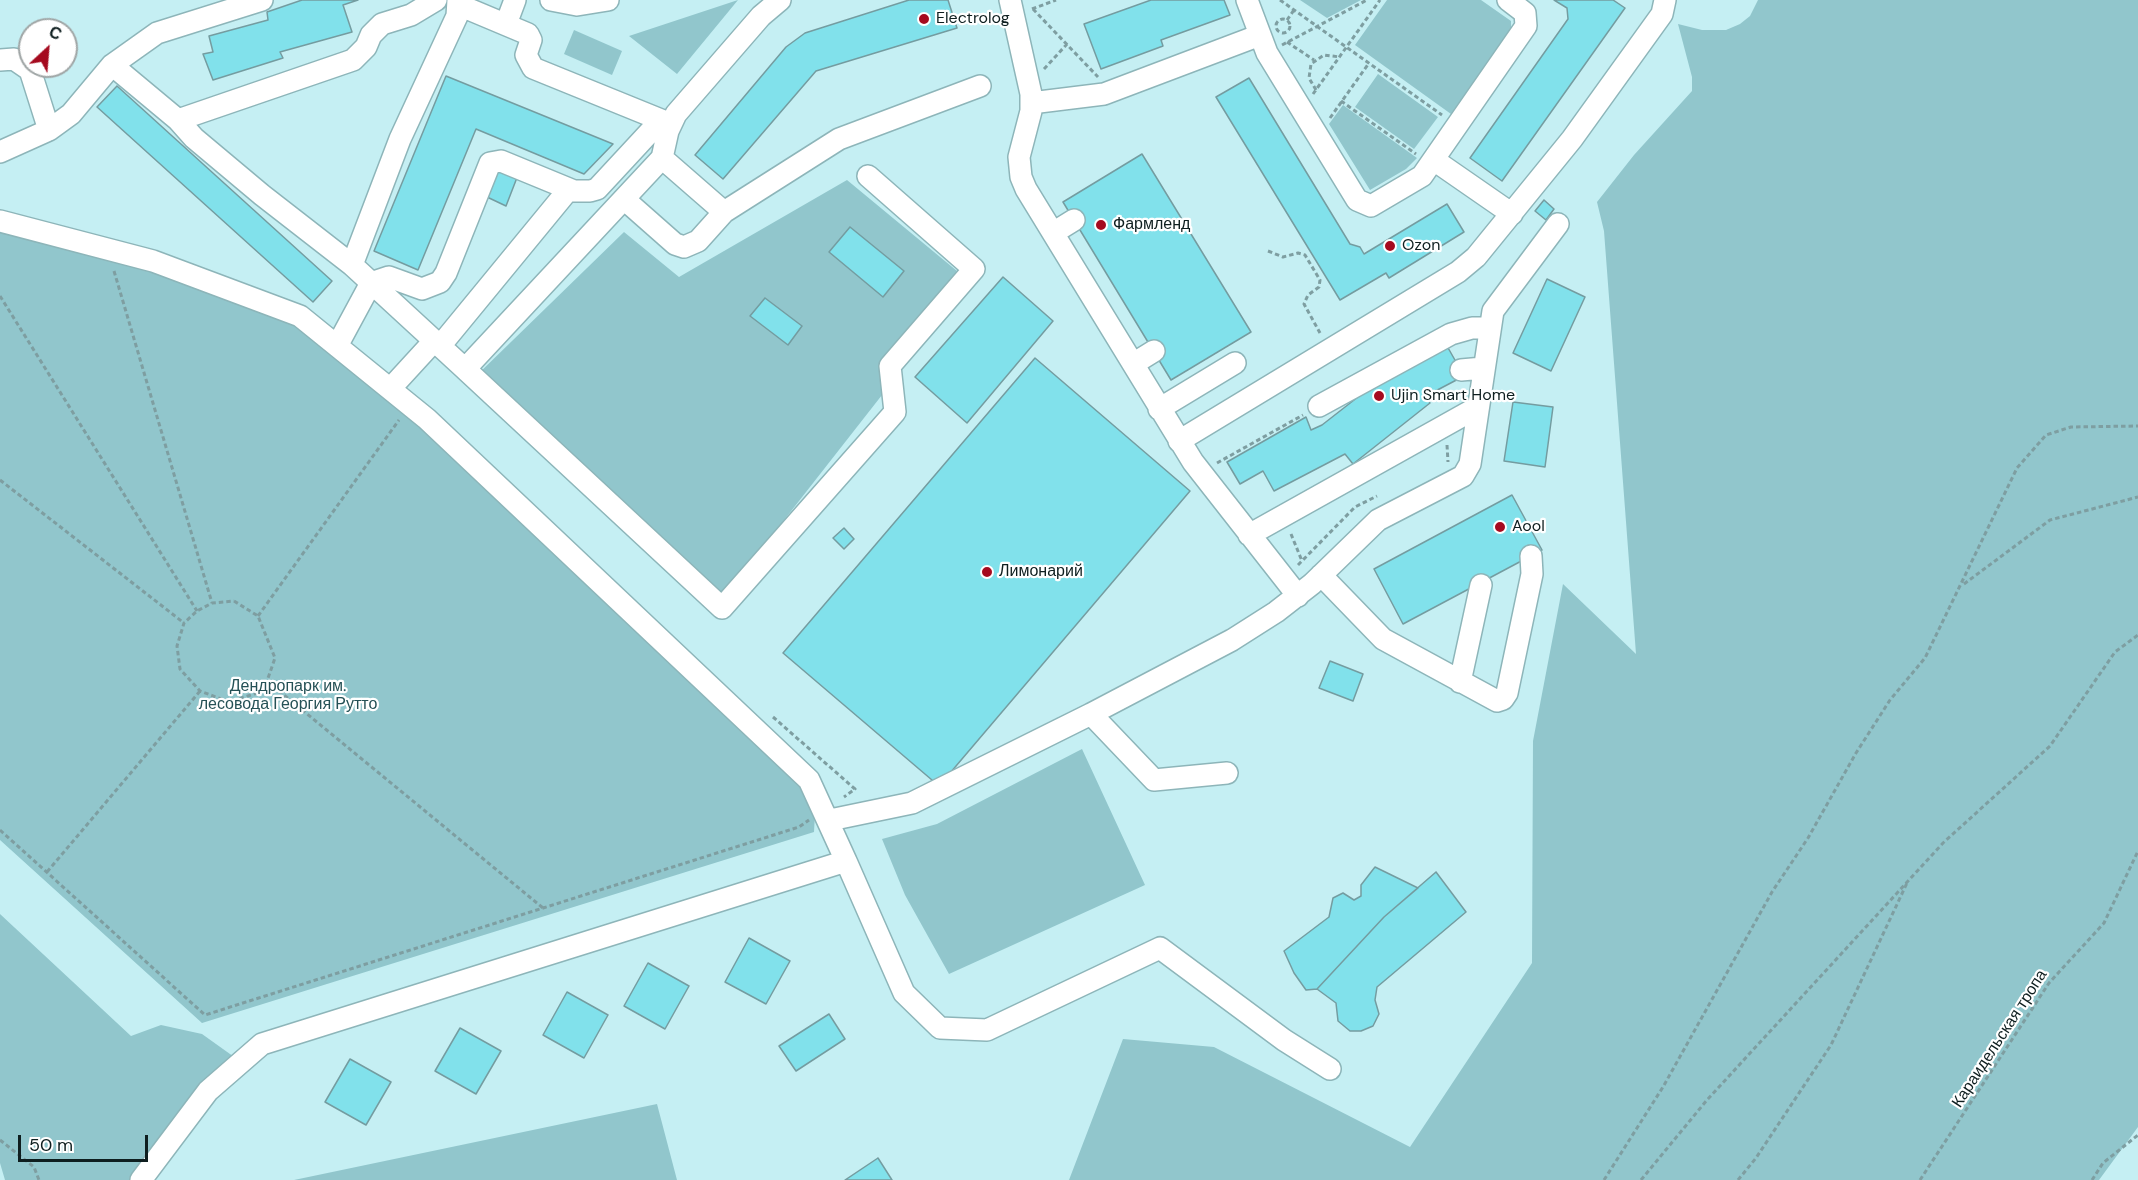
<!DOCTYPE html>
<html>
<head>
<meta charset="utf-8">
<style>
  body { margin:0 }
  #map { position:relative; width:2138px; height:1180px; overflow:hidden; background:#c5eff3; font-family:"DM Sans",sans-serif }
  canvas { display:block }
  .north { position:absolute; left:18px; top:18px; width:60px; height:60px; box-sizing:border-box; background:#fff; border:2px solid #9fa5a5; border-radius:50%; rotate:26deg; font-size:16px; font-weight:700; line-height:24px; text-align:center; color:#0e1e1f }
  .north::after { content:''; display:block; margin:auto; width:21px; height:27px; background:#a50a1f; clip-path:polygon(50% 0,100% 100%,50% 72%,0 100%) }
  .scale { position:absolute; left:18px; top:1135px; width:130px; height:27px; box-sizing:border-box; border:3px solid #0e1e1f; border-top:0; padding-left:8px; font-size:18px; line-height:21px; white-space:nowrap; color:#0e1e1f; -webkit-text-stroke:4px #fff; paint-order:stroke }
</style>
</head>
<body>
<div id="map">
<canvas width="2138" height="1180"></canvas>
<div class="north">С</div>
<div class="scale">50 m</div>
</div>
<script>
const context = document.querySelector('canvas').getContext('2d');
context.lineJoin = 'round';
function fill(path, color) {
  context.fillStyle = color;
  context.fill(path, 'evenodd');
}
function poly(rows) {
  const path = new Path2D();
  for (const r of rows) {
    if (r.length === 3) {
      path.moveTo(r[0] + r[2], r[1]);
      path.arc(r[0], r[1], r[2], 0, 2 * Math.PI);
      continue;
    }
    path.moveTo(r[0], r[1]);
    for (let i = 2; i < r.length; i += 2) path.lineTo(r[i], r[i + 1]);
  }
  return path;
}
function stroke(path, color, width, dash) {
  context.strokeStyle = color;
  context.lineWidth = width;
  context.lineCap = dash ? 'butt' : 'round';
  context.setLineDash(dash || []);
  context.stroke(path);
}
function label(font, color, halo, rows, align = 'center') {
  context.font = font + ' "DM Sans",sans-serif';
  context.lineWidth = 4.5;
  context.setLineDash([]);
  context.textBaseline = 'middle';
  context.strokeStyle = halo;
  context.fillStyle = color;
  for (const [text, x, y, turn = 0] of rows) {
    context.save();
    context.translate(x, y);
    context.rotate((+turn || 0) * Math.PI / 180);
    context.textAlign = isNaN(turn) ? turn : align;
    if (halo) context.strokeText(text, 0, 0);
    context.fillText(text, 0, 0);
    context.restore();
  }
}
fill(poly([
  [738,0,677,74,629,36],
  [1300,0,1361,0,1327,18],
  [1387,0,1481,0,1511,21,1511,29,1451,114,1355,45],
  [1758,0,2138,0,2138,1127,2099,1180,1069,1180,1123,1039,1214,1047,1410,1147,1532,963,1533,741,1563,584,1636,654,1604,231,1597,202,1634,155,1692,91,1692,77,1678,24,1702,30,1726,30,1740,24,1750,16],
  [574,30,622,51,612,75,564,54],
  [1378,74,1438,117,1414,149,1355,107],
  [1343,105,1417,158,1406,169,1370,190,1329,124],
  [847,180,957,271,883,368,882,395,723,598,475,377,624,232,679,277],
  [0,230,149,268,298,323,421,426,816,796,814,832,202,1023,0,840],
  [1082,749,1145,885,949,974,905,895,882,839,937,824],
  [0,914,131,1036,161,1025,202,1034,237,1059,135,1180,5,1180,0,1163],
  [657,1104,677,1180,294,1180]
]), '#91c6cc');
const building = poly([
  [302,0,358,0,343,5,352,32,280,52,283,58,213,80,203,54,213,52,209,36,268,20,267,12,302,0],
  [909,0,948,0,957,28,816,71,723,179,695,155,786,47,805,33,909,0],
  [1151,0,1224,0,1230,15,1161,40,1163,46,1101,69,1084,24,1151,0],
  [1554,0,1613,0,1625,8,1502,181,1470,158,1568,19,1567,8,1554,0],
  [446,76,613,144,584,174,476,129,418,270,374,251,446,76],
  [1249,78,1350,244,1360,247,1364,254,1447,204,1464,232,1389,278,1386,273,1340,300,1216,97,1249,78],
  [117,86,332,281,313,302,97,107,117,86],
  [1142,154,1251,332,1171,380,1063,202,1142,154],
  [499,168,518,175,506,206,487,197,499,168],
  [1544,200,1554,209,1546,220,1535,211,1544,200],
  [850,227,904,271,883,297,829,252,850,227],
  [1003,277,1053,321,967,423,915,377,1003,277],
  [1547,279,1585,297,1551,371,1513,353,1547,279],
  [765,298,802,326,788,345,750,316,765,298],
  [1447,346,1464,376,1426,396,1430,403,1353,464,1345,454,1274,491,1263,471,1240,484,1227,462,1306,417,1311,430,1322,425,1372,386,1447,346],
  [1035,358,1190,491,939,786,783,653,1035,358],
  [1513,402,1553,407,1545,467,1504,461,1513,402],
  [1512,495,1542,550,1403,624,1374,569,1512,495],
  [844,528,854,539,844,549,833,538,844,528],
  [1330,661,1363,674,1353,701,1319,688,1330,661],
  [1375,867,1418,888,1384,917,1317,989,1306,990,1294,973,1284,951,1329,917,1333,898,1343,893,1354,900,1361,896,1361,885,1375,867],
  [1436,872,1466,912,1377,987,1375,1000,1379,1014,1373,1026,1361,1031,1350,1031,1338,1021,1336,1003,1317,989,1384,917,1436,872],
  [749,938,790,961,766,1004,725,982,749,938],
  [648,963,689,986,665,1029,624,1006,648,963],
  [567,992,608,1015,584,1058,543,1035,567,992],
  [829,1014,845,1039,796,1071,779,1046,829,1014],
  [460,1028,501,1051,476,1094,435,1071,460,1028],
  [350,1059,391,1082,366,1125,325,1102,350,1059],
  [878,1158,892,1180,845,1180,878,1158]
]);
fill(building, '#81e1eb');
stroke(building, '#749ca0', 1.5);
const minor = poly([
  [551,0,577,5,608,0],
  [1010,0,1031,94,1031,111,1019,157,1021,177,1026,189,1193,462,1298,596],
  [1247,0,1267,53,1357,200,1371,206,1422,176,1526,26,1525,13,1508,0],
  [459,5,528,34,531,40,526,55,533,68,671,124],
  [506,24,515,0],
  [0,60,14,59,30,70,49,130,0,152],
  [112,65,178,120,353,60,366,47,371,35,382,24,411,15,436,0],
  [1031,103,1104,94,1260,35],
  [178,120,194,138,262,195,352,265,400,139,457,16,458,0],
  [49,130,71,114,112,65,157,33,262,0],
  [662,158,724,212,839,139,980,86],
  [1434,160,1512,214],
  [624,199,675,244,684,247,698,241,724,212],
  [0,221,153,261,300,316,427,419,809,780,846,861,262,1044,208,1091,141,1180],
  [1053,233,1074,220],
  [352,265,465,369,662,158,668,131,676,114,761,16,780,0],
  [337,346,371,283,389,277,422,289,440,282,446,273,490,163,501,161,574,191,590,191,597,189,661,120],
  [440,346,569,189],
  [1133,364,1154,351],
  [465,369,722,608,895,412,890,366,974,269,868,176],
  [1461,370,1483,368],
  [390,389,434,341],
  [1319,406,1451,334,1472,328,1489,328],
  [1159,409,1235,363],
  [1179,441,1458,272,1476,257,1572,139,1662,14,1665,0],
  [1249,535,1478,407],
  [1321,575,1383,639,1497,701,1503,699,1507,693,1532,574,1531,556],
  [1460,682,1481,585],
  [1091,714,1232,640,1276,612,1312,584,1378,520,1463,476,1470,464,1493,311,1558,224],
  [830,820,912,803,1091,714,1154,780,1227,773],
  [846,861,904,993,940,1028,987,1030,1160,948,1284,1040,1330,1069]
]);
stroke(minor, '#8db5b9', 24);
stroke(poly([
  [1280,0,1442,115],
  [1032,9,1056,0],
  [1033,9,1098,77],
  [1283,26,7],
  [1287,20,1294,10],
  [1287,42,1314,60],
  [1282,45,1367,0],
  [1044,69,1067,44],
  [1316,90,1309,78,1311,64,1324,55,1340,57],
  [1313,94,1380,0],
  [1341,101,1416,154],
  [1330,118,1369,63],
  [1268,251,1283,257,1298,253,1305,255,1320,280,1319,287,1308,295,1304,304,1320,333],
  [114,271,212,603],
  [0,296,197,611],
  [1447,445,1448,462],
  [1217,463,1303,415],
  [0,480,184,623],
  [1291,534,1302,561],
  [1298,565,1355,507,1377,496],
  [1964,584,2050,520,2138,497],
  [234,601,258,616,275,658,267,681,257,693,229,702,200,691,180,669,177,646,184,623,197,611,212,603,234,601],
  [258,616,399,420],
  [267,681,543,908],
  [773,717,855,789,844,797],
  [0,830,205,1015,799,827,809,820],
  [47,872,200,691],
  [0,1140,34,1167,39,1180],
  [1604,1180,1663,1087,1772,892,1808,838,1856,753,1890,700,1925,658,2017,468,2046,435,2071,427,2138,426],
  [1641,1180,1707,1100,1943,843,2050,746,2115,652,2138,635],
  [1738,1180,1756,1158,1831,1045,1907,883],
  [1920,1180,2049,983,2104,923,2138,851],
  [2092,1180,2103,1163,2138,1135]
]), '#7e9ea1', 3, [4.5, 3]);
stroke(minor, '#fff', 21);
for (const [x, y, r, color] of [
  [924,19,6,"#a50a1f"],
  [1101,225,6,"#a50a1f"],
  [1390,246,6,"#a50a1f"],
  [1379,396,6,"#a50a1f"],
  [1500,527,6,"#a50a1f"],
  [987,572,6,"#a50a1f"]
]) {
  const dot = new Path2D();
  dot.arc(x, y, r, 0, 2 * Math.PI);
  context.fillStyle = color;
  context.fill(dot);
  stroke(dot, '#fff', 2);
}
label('16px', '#0e1e1f', '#fff', [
  ["Electrolog",936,19],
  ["Фармленд",1113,225],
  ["Ozon",1402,246],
  ["Ujin Smart Home",1391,396],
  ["Aool",1512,527],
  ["Лимонарий",999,572]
], 'left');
label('16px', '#255156', '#fff', [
  ["Дендропарк им.",288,687],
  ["лесовода Георгия Рутто",288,705]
]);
label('16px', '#0e1e1f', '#fff', [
  ["Караидельская тропа",2000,1039,-57]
]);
</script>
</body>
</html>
